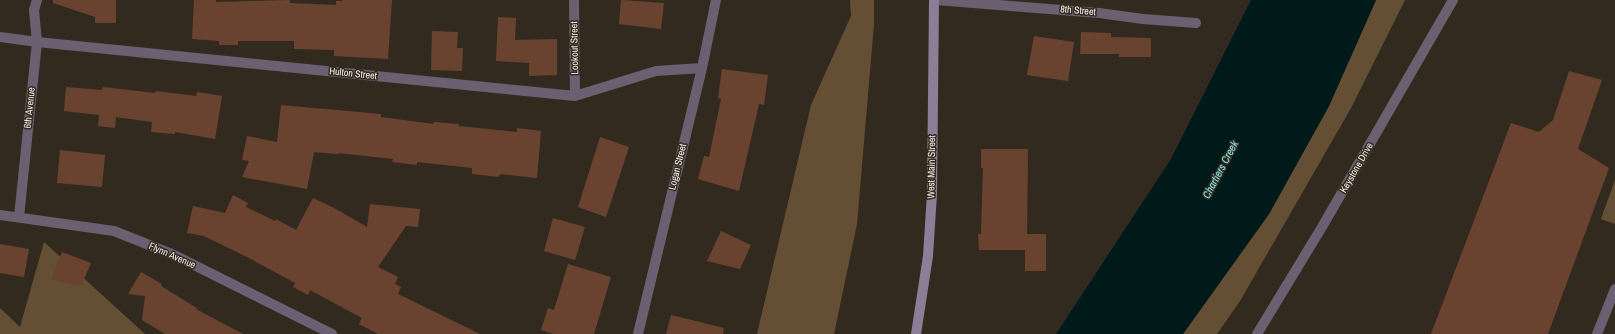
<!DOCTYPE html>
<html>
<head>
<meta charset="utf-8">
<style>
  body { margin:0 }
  canvas { display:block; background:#332a1f }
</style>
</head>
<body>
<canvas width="1615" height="334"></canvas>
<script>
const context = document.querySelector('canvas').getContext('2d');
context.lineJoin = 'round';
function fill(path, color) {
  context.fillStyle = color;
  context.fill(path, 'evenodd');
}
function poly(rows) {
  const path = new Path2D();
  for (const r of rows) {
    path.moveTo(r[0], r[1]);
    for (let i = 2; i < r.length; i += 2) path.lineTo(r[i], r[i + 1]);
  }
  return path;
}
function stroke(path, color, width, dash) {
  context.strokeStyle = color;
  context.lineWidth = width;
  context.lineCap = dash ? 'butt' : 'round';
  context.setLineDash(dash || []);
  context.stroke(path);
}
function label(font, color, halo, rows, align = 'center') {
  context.font = font + ' "Archivo Narrow",sans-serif';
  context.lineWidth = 3;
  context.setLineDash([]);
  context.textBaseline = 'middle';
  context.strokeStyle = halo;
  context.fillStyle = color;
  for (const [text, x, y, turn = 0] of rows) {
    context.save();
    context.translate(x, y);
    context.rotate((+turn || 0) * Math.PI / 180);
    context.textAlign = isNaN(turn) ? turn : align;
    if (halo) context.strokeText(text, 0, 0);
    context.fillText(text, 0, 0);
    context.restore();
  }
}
fill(poly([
  [850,0,874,0,874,24,857,224,834,334,757,334,811,105,851,16],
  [1376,0,1405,0,1351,108,1240,301,1217,334,1183,334,1269,214,1329,106],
  [1615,180,1615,224,1601,219],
  [44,242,145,334,0,334,0,308,20,327]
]), '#654f34');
fill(poly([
  [1251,0,1376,0,1329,106,1269,214,1183,334,1056,334,1171,159]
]), '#001a1a');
fill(poly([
  [53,0,116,0,116,23,95,23,95,17,53,3],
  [194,0,216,0,216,2,290,0,290,3,336,5,336,1,342,1,342,0,392,0,388,59,334,56,334,50,294,49,294,41,238,41,238,45,219,45,219,41,192,39],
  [621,0,664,3,661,29,619,24],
  [498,17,516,18,515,40,557,39,557,75,529,76,529,63,496,61],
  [432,31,458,32,457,48,463,48,462,71,431,70],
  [1081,32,1111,33,1111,37,1151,38,1151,57,1119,57,1119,54,1080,54],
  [1034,36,1074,42,1068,81,1027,75],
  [722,69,768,75,764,105,759,104,739,191,698,179,704,156,709,157,721,99,718,98],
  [1569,71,1602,80,1578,149,1609,168,1548,334,1431,334,1511,123,1539,132,1553,120],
  [66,87,102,90,103,87,155,93,156,91,196,96,197,92,222,96,215,139,175,132,175,134,151,132,152,122,116,117,115,128,98,126,99,115,64,111],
  [281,105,381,114,381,117,433,124,434,122,459,124,459,126,517,132,517,128,541,131,537,178,500,174,499,177,472,174,472,168,417,162,417,165,392,162,393,159,338,153,338,154,314,152,307,189,242,177,249,161,242,160,247,136,277,142],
  [600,137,629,147,606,217,578,207],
  [981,149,1028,149,1027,234,1046,234,1046,271,1025,271,1025,250,979,250,978,234,981,234,983,168,981,168],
  [60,150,105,155,102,187,57,183],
  [233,195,248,203,246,207,275,221,276,219,296,230,313,198,336,209,367,227,370,204,420,209,418,227,406,226,378,267,398,277,395,284,401,287,398,294,480,334,378,334,359,324,362,318,310,290,308,295,293,287,295,283,249,258,204,236,187,233,193,206,225,213],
  [553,218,585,227,575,260,544,251],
  [721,231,751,245,740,269,707,261],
  [0,244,29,249,24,277,0,273],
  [62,252,91,263,81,286,60,282,51,279],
  [568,264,611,277,594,334,553,334,541,330,548,308,554,310],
  [141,272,162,284,161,286,197,308,196,309,243,334,165,334,142,320,145,296,128,294],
  [671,315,724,328,723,334,666,334]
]), '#6a4330');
stroke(poly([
  [574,0,575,96],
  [936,0,1099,13,1143,19,1196,23],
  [0,37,37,42,575,96,656,71,702,68],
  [0,215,114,231,174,255,332,334],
  [19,217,37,42,34,10,37,0],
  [638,334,702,68,716,0],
  [1257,334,1322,227,1453,0],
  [1597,334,1615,289]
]), '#6a6071', 10);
stroke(poly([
  [916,334,928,256,932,194,934,0]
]), '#8d7d97', 10);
label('10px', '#f4eee7', '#332a1f', [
  ["8th Street",1078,11,5],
  ["Lookout Street",575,48,-91],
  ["Hulton Street",353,74,6],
  ["6th Avenue",30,108,-84],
  ["Logan Street",678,167,-76],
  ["West Main Street",932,167,-89],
  ["Keystone Drive",1357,168,-60],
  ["Flynn Avenue",172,256,24]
]);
label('italic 11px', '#87e9e9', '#332a1f', [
  ["Chartiers Creek",1221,170,-62]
]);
</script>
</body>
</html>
